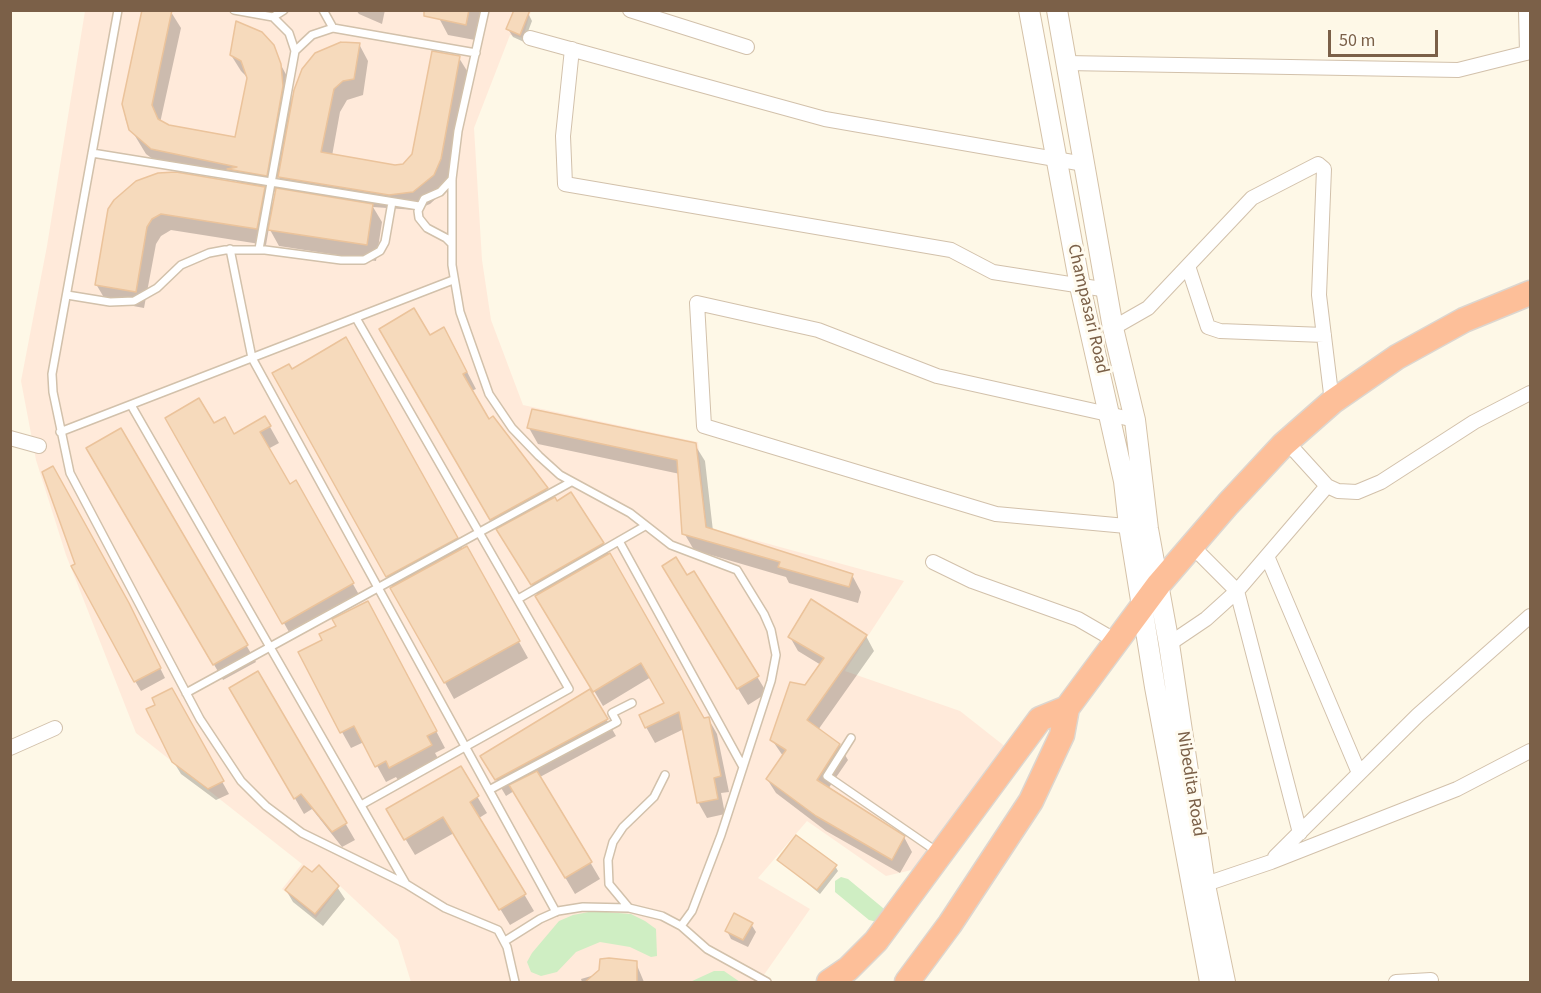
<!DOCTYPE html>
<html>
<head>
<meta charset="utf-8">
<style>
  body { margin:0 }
  #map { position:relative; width:1541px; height:993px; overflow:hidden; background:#fef8e7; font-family:"Source Sans 3",sans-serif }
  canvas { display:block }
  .frame { position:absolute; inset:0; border:12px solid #7b6048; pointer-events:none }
  .scale { position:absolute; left:1328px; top:30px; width:110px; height:27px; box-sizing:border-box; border:3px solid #7b6048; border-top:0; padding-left:8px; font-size:18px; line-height:21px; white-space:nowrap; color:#7b6048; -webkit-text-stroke:4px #fffbef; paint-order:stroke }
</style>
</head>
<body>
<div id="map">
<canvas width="1541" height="993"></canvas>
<div class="frame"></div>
<div class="scale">50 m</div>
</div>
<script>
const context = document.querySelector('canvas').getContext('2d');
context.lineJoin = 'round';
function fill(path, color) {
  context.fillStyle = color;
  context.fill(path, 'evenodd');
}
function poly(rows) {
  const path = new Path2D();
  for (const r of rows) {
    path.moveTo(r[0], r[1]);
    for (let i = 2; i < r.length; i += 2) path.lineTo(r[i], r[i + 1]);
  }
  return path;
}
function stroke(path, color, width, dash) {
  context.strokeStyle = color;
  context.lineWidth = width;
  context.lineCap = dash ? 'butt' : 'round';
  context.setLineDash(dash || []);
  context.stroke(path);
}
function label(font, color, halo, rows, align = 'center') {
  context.font = font + ' "Source Sans 3",sans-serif';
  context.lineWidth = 6;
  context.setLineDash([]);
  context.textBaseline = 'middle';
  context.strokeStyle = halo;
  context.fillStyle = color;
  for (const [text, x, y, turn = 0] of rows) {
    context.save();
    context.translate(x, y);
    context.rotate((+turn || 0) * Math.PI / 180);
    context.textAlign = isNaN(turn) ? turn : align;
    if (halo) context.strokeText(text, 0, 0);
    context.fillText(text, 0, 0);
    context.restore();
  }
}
fill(poly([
  [85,11,531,11,523,38,510,35,474,128,482,260,491,320,523,405,698,442,707,527,904,581,845,671,960,711,1007,748,916,869,886,876,807,821,758,878,810,909,759,982,411,982,398,940,340,886,316,918,282,889,302,864,136,733,66,555,36,460,21,381,47,246]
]), '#ffeada');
fill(poly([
  [841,877,848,879,883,908,885,911,877,922,869,920,835,892,835,881],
  [594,911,631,914,645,921,656,929,657,956,651,957,630,947,600,942,576,952,557,972,541,976,531,972,527,962,532,953,559,921,573,915],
  [714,971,724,971,740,982,690,982]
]), '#cfeec3');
fill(poly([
  [356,10,385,10,382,24,359,14],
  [440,10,481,10,475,40,448,35,439,18],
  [171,12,181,28,160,123,162,124,236,138,248,78,241,71,231,55,238,23,253,28,267,39,290,82,292,104,303,70,324,49,341,44,359,44,368,61,363,95,347,100,340,112,332,156,395,167,404,165,414,155,459,58,469,74,450,176,443,192,430,204,415,210,373,207,382,222,376,261,279,246,269,228,266,245,171,230,161,236,156,244,144,308,106,301,96,284,110,210,238,184,236,180,161,165,146,154,126,121,123,104],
  [278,176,288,192,276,190],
  [265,190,277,192,274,206],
  [528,13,532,21,524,42,513,37,508,29],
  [381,329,429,337,453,345,476,389,471,391,488,421,493,418,553,500,557,503,570,494,603,544,703,719,708,718,717,734,729,792,721,793,725,814,707,818,698,802,684,729,655,743,646,727,666,703,651,677,603,706],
  [355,355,463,549,466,548,528,658,454,699,274,373],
  [167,418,213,425,234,436,265,418,279,443,268,449,289,486,295,482,362,600,293,639],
  [529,428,695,445,705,461,713,531,852,575,861,592,858,603,789,583,786,577,694,550,684,533,680,474,538,444],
  [121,430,256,662,223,680,88,449],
  [694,573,767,693,748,705,673,583],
  [134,615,165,678,141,691,135,681],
  [377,619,445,748,435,753,440,762,400,783,396,777,386,782,364,742,351,748,342,732,324,640,338,626],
  [866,636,874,651,818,730,839,745,848,760,828,789,904,837,912,852,900,873,826,831,776,793,767,779,783,756,772,740,821,665,798,651,790,637],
  [258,673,355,840,342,847,312,809,304,814,231,688],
  [171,690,229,794,216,800,181,774,173,761,157,705],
  [590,691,616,736,540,777,600,879,575,894,514,791,506,796,482,756],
  [460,768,487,813,479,818,534,911,510,925,454,833,415,855,388,810],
  [779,860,835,866,838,871,820,894],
  [337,887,345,899,323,926,293,902,286,890],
  [751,924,756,932,748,947,731,939,727,931],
  [636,963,644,982,582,982,581,979]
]), '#0003');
const building = poly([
  [142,10,172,10,152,105,158,119,169,125,235,137,247,78,241,61,230,55,236,21,262,32,274,45,281,64,283,86,267,176,227,169,237,167,151,149,129,130,122,104,142,10],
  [424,10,469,10,466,25,424,16,424,10],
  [514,10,530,10,520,35,506,29,514,10],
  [341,42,360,43,354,79,343,81,334,89,321,152,395,165,403,164,412,154,432,51,460,56,441,159,434,175,413,192,389,195,278,177,294,90,302,69,315,53,341,42],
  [176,172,265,187,257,229,161,214,152,219,147,227,136,292,95,285,108,209,114,200,136,181,158,173,176,172],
  [276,188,373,204,367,245,268,230,276,188],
  [414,308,430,335,444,327,467,372,463,374,489,419,493,416,548,488,490,520,379,329,414,308],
  [346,337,458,538,386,577,272,373,289,364,292,369,346,337],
  [199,398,214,423,225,417,234,434,265,416,271,426,260,432,290,484,296,480,354,583,282,624,165,418,199,398],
  [532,409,696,443,706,527,853,574,849,587,778,567,780,562,682,534,677,460,527,428,532,409],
  [121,428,248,645,213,665,86,448,121,428],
  [53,466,129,603,161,668,134,682,71,566,75,564,42,472,53,466],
  [571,492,604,543,531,585,496,529,555,497,557,501,571,492],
  [467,546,520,641,444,683,390,588,467,546],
  [610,553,704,718,709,717,721,776,714,778,718,799,697,803,679,712,645,728,639,715,664,703,641,663,593,692,535,596,610,553],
  [676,557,687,575,694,571,759,676,737,689,662,566,676,557],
  [811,599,867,635,807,720,840,744,817,780,905,836,892,860,816,816,766,779,786,750,770,740,790,682,805,685,824,658,788,637,811,599],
  [368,601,437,731,427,736,432,745,389,768,386,761,375,767,354,726,340,733,298,652,322,640,319,634,336,626,332,619,368,601],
  [258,671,347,823,332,832,301,794,294,799,229,688,258,671],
  [172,688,224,781,208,789,172,762,146,709,155,705,152,698,172,688],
  [590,689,608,719,495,780,480,756,590,689],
  [461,766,479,796,470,802,526,894,499,910,443,817,404,840,386,809,461,766],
  [537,771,592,862,565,878,509,785,537,771],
  [796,835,837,865,817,890,777,860,796,835],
  [319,865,339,886,315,914,285,890,304,866,312,872,319,865],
  [734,913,753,923,743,940,725,931,734,913],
  [609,958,637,961,637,982,585,982,599,970,600,959,609,958]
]);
fill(building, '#f6dabc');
stroke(building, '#ebc39b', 1.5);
const lane = poly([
  [118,10,52,374,53,392,70,473,200,719,241,781,266,806,302,833,406,884,445,908,498,930,507,947,515,982],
  [234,10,273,17,289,33,295,51,259,249],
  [323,10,333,28],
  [485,10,458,131,452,179,452,265,460,312,489,394,512,428,539,456,560,475,630,513,671,545,737,570,764,614,771,630,776,655,771,681,721,835,692,911,681,926,707,949,767,982],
  [273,17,284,10],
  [295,51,312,35,333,28,476,53],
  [92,153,419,206],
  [451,243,446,238,427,228,419,218,418,211,424,199,440,192,452,179],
  [230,249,252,358,556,912],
  [67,295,110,302,134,301,157,288,181,265,209,253,225,250,265,250,341,260,364,260,380,251,385,242,392,202],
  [356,318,569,689,361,805],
  [131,405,406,884],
  [60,432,453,280],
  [619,541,743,767],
  [518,599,645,526],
  [186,693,571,482],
  [851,738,827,776,936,851],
  [489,790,617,722,612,713,632,703],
  [629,908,609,884,608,860,613,842,623,827,654,797,665,775],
  [505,941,540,919,558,911,583,907,629,908,662,916,681,926]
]);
const street = poly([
  [630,10,747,47],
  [1526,10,1527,53],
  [530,38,825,119,1084,164],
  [572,49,563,136,565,184,951,250,993,272,1108,290],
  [1066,63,1458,70,1530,52],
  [1188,266,1208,327,1220,331,1324,335],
  [1113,328,1148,308,1252,198,1318,164,1324,169,1319,295,1332,402],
  [1135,420,937,376,818,330,697,303,704,426,996,514,1137,527],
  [10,438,39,446],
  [1287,442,1327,486,1338,491,1357,492,1381,482,1474,422,1530,393],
  [1193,547,1237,591,1300,833],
  [1267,556,1359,773],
  [933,562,972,581,1078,619,1116,641],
  [1169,644,1206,619,1237,591,1327,486],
  [10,748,55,728],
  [1275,857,1418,715,1530,616],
  [1197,887,1271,862,1457,789,1530,751],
  [1396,982,1431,980]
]);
const secondary = poly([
  [1029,10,1080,286,1124,481,1129,526,1155,687,1210,982],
  [1057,10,1113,328,1135,420,1148,529,1169,644,1205,885,1225,982]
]);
const highway = poly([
  [829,982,848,969,876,941,1040,719,1067,708],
  [907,982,950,924,1031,801,1062,735,1067,708,1159,584,1228,504,1283,445,1332,402,1397,357,1464,320,1530,293]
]);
stroke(lane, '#d2c1ab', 10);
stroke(street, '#d2c1ab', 16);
stroke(secondary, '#d5c2a8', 22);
stroke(highway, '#ddd6cf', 27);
stroke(lane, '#fff', 7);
stroke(street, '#fff', 14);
stroke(secondary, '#fff', 20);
stroke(highway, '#fdbf99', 24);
label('18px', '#7b6048', '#fffbef', [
  ["Champasari Road",1087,309,77],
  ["Nibedita Road",1190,784,81]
]);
</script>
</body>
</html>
